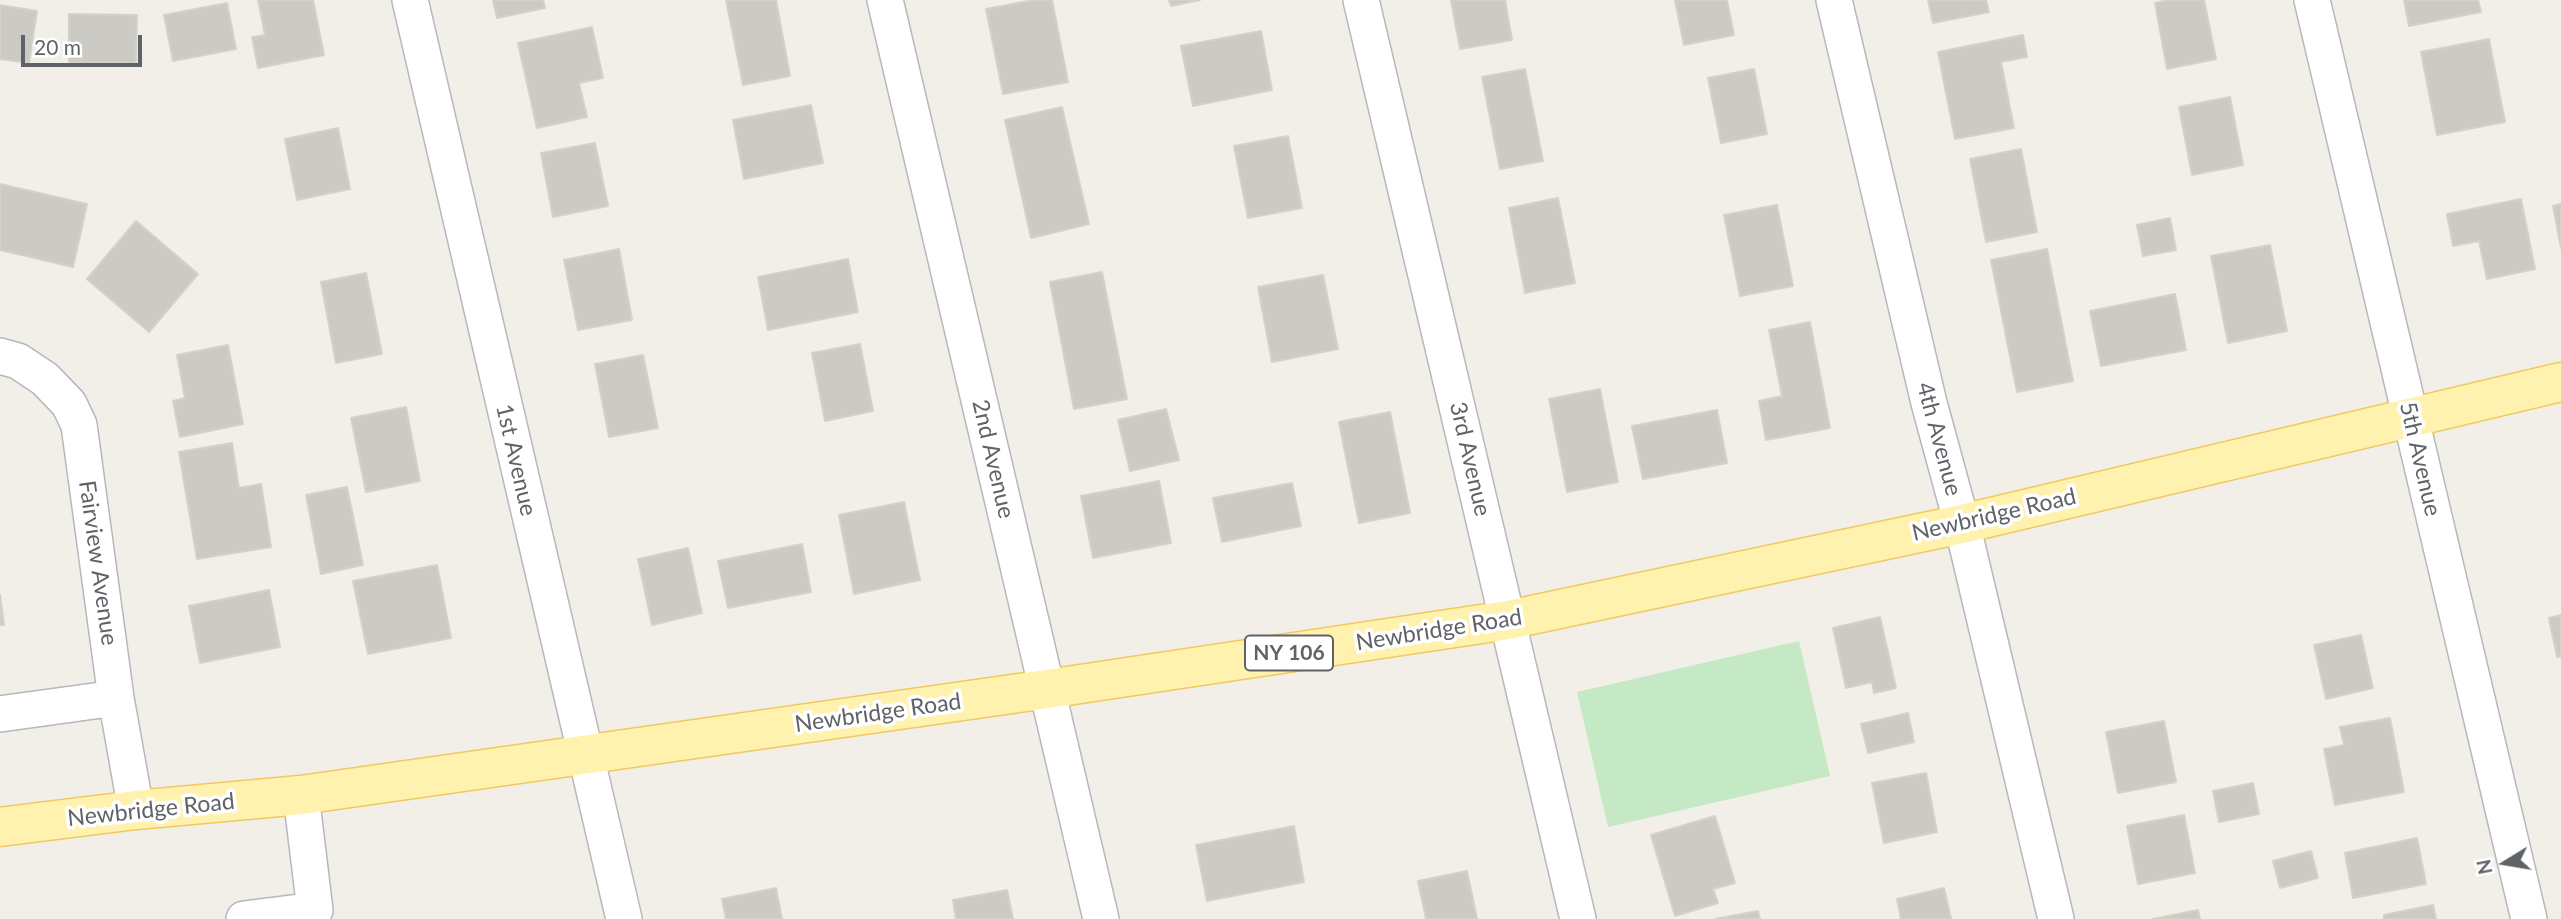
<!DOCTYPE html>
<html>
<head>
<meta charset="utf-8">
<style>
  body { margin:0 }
  #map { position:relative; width:2561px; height:919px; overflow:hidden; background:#f1efe8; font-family:Lato,sans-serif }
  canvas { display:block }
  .north { position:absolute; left:2470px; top:828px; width:70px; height:70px; -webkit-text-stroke:5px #fff; paint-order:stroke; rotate:259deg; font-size:19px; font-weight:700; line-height:28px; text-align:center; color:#5f6368 }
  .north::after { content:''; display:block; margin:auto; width:24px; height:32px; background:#5f6368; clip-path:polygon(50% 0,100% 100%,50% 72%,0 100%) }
  .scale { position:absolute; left:21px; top:35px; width:121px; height:32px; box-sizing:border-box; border:4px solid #5f6368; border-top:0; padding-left:9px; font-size:21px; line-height:24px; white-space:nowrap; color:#5f6368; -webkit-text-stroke:5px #fff; paint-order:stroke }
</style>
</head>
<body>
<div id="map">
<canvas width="2561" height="919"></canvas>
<div class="north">N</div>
<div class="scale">20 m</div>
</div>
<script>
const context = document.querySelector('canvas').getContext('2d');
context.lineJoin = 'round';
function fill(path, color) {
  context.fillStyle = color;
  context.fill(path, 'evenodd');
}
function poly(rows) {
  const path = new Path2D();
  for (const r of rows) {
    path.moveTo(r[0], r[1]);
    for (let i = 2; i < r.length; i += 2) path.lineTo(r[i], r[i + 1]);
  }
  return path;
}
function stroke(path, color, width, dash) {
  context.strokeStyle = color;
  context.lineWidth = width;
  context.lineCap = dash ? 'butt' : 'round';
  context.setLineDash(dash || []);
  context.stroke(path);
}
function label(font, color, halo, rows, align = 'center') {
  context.font = font + ' Lato,sans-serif';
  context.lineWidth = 7;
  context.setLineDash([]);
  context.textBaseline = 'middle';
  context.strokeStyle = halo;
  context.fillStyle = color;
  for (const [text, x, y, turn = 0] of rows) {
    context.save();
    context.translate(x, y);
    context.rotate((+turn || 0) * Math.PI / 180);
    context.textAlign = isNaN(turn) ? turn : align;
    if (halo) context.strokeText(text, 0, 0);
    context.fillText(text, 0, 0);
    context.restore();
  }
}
fill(poly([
  [1799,641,1830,776,1608,827,1577,692]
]), '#c5e8c5');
const building = poly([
  [258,0,313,0,324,55,258,68,252,37,265,35,258,0],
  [493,0,543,0,545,8,497,18,493,0],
  [726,0,776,0,790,76,743,85,726,0],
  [1034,0,1052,0,1068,82,1003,94,986,9,1034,0],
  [1169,0,1200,0,1171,6,1169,0],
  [1451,0,1505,0,1512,40,1460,49,1451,0],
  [1675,0,1727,0,1734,35,1684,45,1675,0],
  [1928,0,1986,0,1989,12,1933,23,1928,0],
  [2169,0,2204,0,2216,59,2167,69,2155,3,2169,0],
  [2404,0,2478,0,2481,12,2409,26,2404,0],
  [227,3,236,49,173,61,164,15,227,3],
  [0,5,37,11,29,63,0,59,0,5],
  [69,14,137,15,136,63,69,62,69,14],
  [592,27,603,78,579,83,587,117,537,128,518,43,592,27],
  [1261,31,1272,90,1193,106,1181,46,1261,31],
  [2023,35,2027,57,2001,62,2014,128,1955,139,1938,52,2023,35],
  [2489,39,2505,122,2437,135,2421,52,2489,39],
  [1525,69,1543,161,1500,169,1482,77,1525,69],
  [1754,69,1767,134,1721,143,1708,78,1754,69],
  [2230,97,2243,165,2192,175,2179,107,2230,97],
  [811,105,823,163,744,179,733,120,811,105],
  [1062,107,1089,224,1031,238,1005,120,1062,107],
  [338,128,350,189,297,200,285,139,338,128],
  [1288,136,1302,208,1248,218,1234,146,1288,136],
  [595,143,608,206,553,217,541,153,595,143],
  [2021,149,2037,232,1986,242,1970,159,2021,149],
  [0,184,87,204,73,267,0,250,0,184],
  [1558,198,1575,283,1525,293,1509,208,1558,198],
  [2521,199,2535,269,2487,279,2479,241,2453,246,2447,214,2521,199],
  [2561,204,2561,248,2553,206,2561,204],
  [1777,205,1793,286,1740,296,1724,215,1777,205],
  [2170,218,2176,250,2143,256,2137,225,2170,218],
  [136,221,198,274,149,332,87,279,136,221],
  [2270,245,2287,331,2228,343,2211,256,2270,245],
  [619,249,632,320,578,330,564,260,619,249],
  [2047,249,2073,381,2017,392,1991,260,2047,249],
  [848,259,858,312,768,330,758,277,848,259],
  [1102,272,1127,399,1074,409,1050,282,1102,272],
  [366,273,382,354,336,363,321,282,366,273],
  [1323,275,1338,349,1272,362,1258,287,1323,275],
  [2175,294,2186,350,2101,366,2090,311,2175,294],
  [1810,322,1830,428,1766,440,1759,401,1782,396,1769,330,1810,322],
  [860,344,873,411,825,421,812,353,860,344],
  [228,345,243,424,180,437,173,401,185,398,177,355,228,345],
  [643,355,658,428,609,437,595,364,643,355],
  [1600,389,1618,482,1567,492,1549,399,1600,389],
  [406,407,420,481,366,492,351,418,406,407],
  [1166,409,1179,460,1130,471,1118,420,1166,409],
  [1717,410,1727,463,1643,479,1632,426,1717,410],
  [1390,412,1410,513,1359,523,1339,422,1390,412],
  [232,443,239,488,261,484,271,547,197,559,179,452,232,443],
  [1159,481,1171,543,1093,558,1081,496,1159,481],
  [1292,483,1301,526,1222,542,1213,498,1292,483],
  [347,487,363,565,321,574,306,495,347,487],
  [904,502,920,580,854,594,839,515,904,502],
  [802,544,811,592,728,608,718,561,802,544],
  [688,548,702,613,652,625,638,559,688,548],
  [437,565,451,638,368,654,353,581,437,565],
  [269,590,280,647,200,663,189,606,269,590],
  [0,595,4,625,0,625,0,595],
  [2561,615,2561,656,2557,657,2549,618,2561,615],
  [1880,617,1896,688,1874,693,1872,682,1846,688,1833,628,1880,617],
  [2361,635,2373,688,2326,699,2314,645,2361,635],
  [1908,713,1914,742,1868,753,1861,724,1908,713],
  [2390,718,2404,792,2335,805,2324,749,2344,745,2340,727,2390,718],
  [2164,721,2176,782,2118,793,2106,732,2164,721],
  [1926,773,1937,832,1884,843,1872,783,1926,773],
  [2253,783,2259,814,2219,822,2213,791,2253,783],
  [2184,815,2195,873,2138,884,2127,826,2184,815],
  [1715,816,1735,883,1713,889,1718,903,1675,916,1651,835,1715,816],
  [1294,826,1304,882,1207,901,1196,845,1294,826],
  [2417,838,2426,884,2353,898,2345,853,2417,838],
  [2311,851,2318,878,2280,888,2273,861,2311,851],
  [1467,871,1477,919,1426,919,1418,881,1467,871],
  [776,888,782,919,726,919,722,899,776,888],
  [1944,888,1951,919,1901,919,1897,899,1944,888],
  [1007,890,1013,919,956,919,953,900,1007,890],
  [2433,905,2436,919,2384,919,2384,915,2433,905],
  [2198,910,2200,919,2153,919,2198,910],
  [1758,911,1760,919,1715,919,1758,911]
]);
fill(building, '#cccac5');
stroke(building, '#d6d1c6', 2);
const street = poly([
  [410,0,624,919],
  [885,0,1101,919],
  [1361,0,1578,919],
  [1834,0,1929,403,1962,524,2056,919],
  [2312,0,2529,919],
  [0,356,18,361,45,379,69,404,79,425,116,698,136,810],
  [0,714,116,698],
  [244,919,315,910,301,795]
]);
const primary = poly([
  [0,827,136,810,301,795,1047,689,1508,620,1962,524,2561,382]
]);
stroke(street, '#b5b8bc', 38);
stroke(primary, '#f2c960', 41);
stroke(street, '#fff', 35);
stroke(primary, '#fff2af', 38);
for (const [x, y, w] of [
  [1289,653,88]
]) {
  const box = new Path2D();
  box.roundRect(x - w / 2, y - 17.5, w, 35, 5);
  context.fillStyle = '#fff';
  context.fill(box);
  stroke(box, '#5f6368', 2);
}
label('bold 21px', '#5f6368', null, [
  ["NY 106",1289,653]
]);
label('23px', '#5f6368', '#fff', [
  ["4th Avenue",1939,439,75],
  ["2nd Avenue",993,459,77],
  ["3rd Avenue",1470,459,77],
  ["5th Avenue",2420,459,77],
  ["1st Avenue",516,460,77],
  ["Newbridge Road",1994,515,-13],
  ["Fairview Avenue",98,563,82],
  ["Newbridge Road",1439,630,-9],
  ["Newbridge Road",878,713,-8],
  ["Newbridge Road",151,810,-6]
]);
</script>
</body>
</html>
